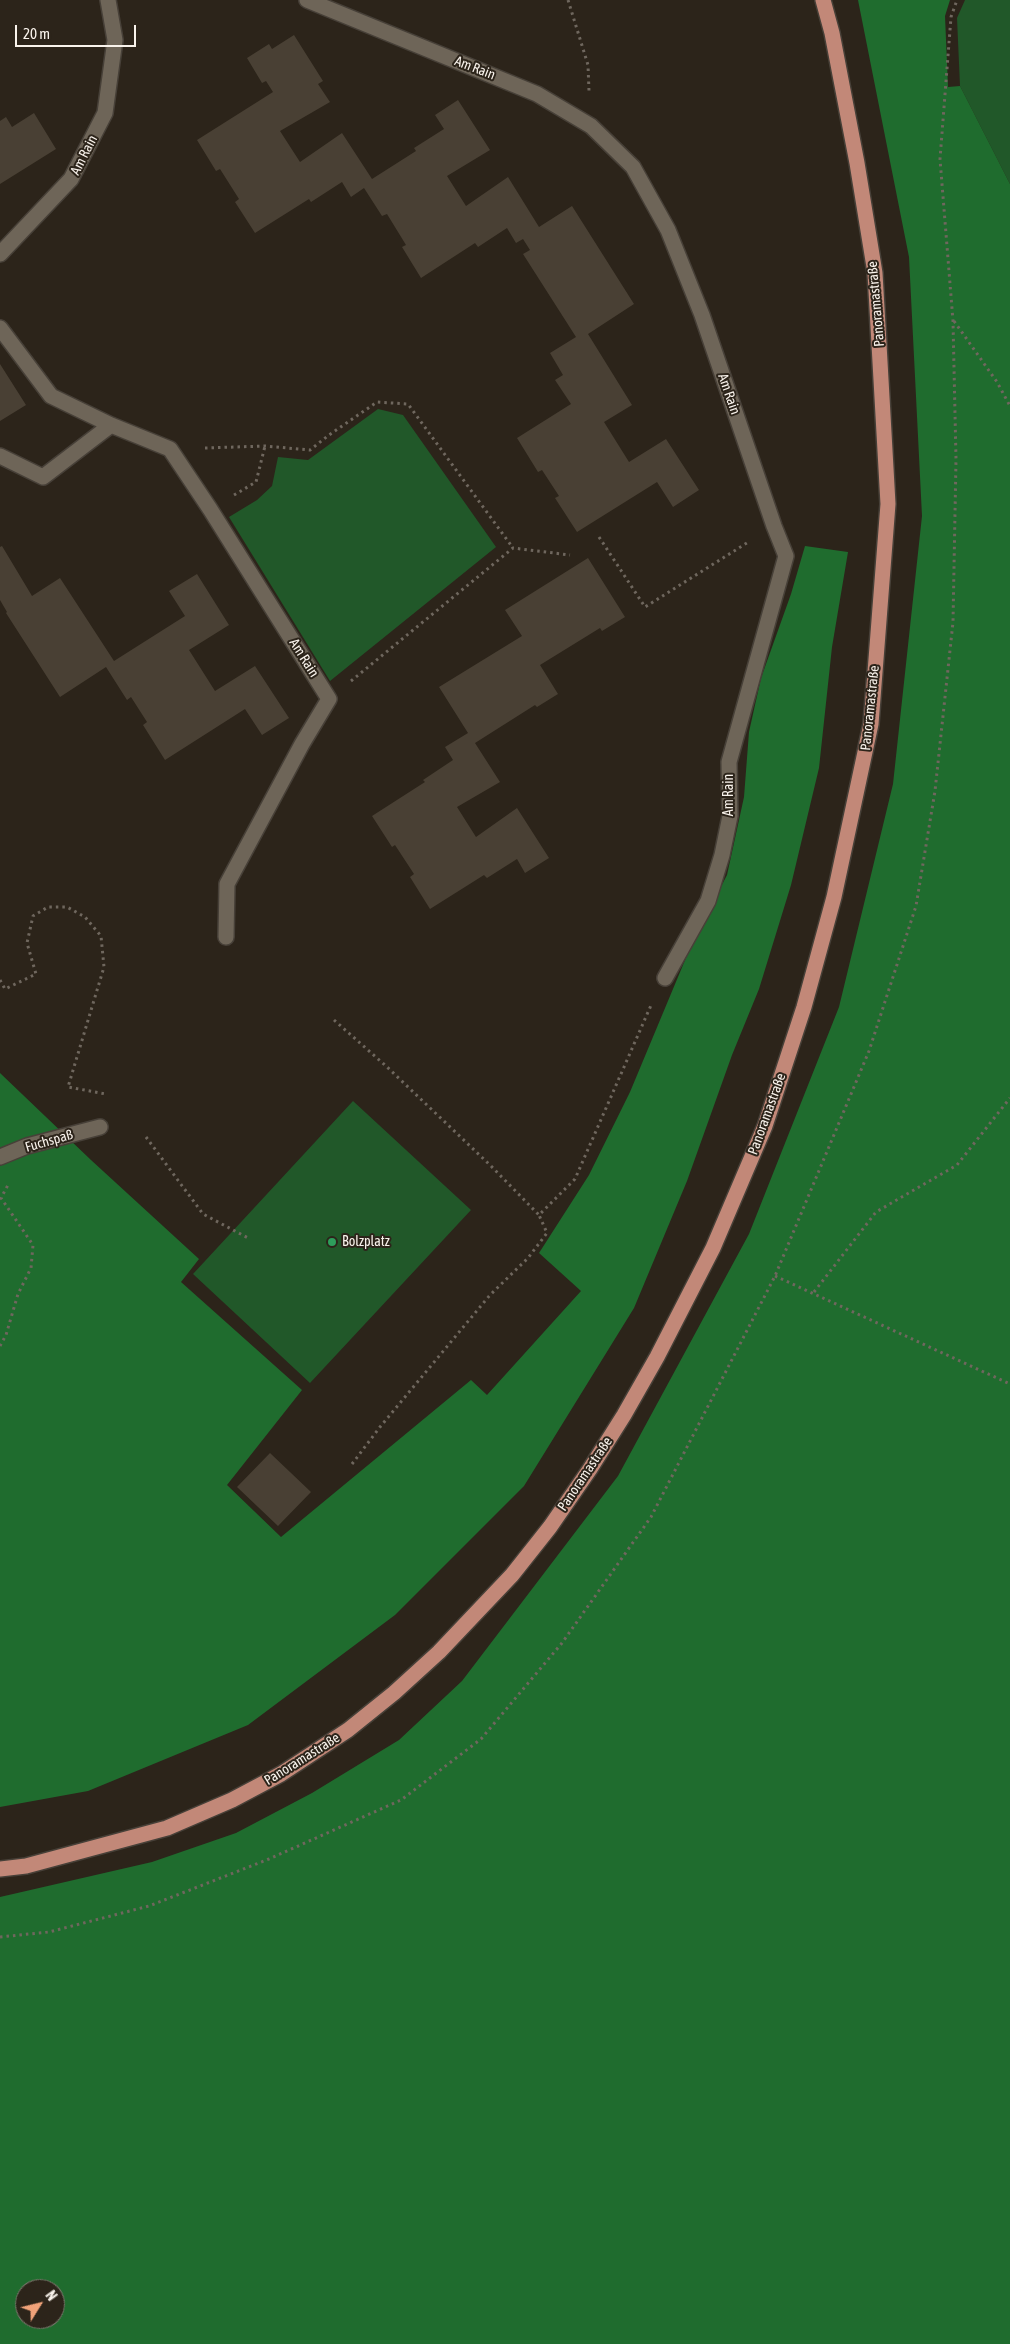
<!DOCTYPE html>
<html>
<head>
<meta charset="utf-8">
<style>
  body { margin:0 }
  #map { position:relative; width:1010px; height:2344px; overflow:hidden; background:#2c241a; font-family:"Asap Condensed",sans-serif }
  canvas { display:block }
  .north { position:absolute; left:15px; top:2279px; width:50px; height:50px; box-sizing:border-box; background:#2c241a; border:1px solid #7e776e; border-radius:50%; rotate:54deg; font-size:14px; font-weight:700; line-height:20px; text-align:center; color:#f9f3ec }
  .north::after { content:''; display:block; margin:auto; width:18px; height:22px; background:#f0a279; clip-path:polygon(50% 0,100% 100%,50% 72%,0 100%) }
  .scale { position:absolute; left:15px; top:25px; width:121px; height:22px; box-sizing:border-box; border:2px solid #f9f3ec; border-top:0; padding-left:6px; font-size:15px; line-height:18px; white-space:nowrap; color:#f9f3ec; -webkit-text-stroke:4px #2c241a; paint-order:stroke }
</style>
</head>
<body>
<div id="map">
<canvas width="1010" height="2344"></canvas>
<div class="north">N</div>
<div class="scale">20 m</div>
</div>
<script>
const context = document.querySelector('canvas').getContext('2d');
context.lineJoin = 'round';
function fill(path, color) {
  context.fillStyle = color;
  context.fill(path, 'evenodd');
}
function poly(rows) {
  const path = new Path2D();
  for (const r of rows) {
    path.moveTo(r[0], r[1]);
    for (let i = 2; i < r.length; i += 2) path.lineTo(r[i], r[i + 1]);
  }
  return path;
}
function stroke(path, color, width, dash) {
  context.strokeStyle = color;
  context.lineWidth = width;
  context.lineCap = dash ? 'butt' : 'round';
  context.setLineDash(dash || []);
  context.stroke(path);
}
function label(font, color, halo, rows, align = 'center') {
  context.font = font + ' "Asap Condensed",sans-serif';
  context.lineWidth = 4;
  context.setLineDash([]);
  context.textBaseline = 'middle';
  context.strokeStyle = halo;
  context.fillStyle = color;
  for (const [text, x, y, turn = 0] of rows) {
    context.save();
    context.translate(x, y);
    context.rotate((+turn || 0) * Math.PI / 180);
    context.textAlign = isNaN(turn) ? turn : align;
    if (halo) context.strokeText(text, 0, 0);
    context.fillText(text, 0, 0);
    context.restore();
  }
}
fill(poly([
  [965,0,1010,0,1010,184,960,86,957,18],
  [378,409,403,415,496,547,330,681,229,517,257,500,272,486,278,457,308,460],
  [353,1101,471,1210,310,1383,193,1274]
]), '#215829');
fill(poly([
  [858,0,950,0,945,16,948,87,960,86,1010,184,1010,2344,0,2344,0,1897,152,1862,236,1833,312,1793,399,1740,462,1681,618,1476,749,1234,839,1007,893,784,922,516,909,257],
  [25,2289,55,2289,55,2319,25,2319],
  [805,546,848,552,832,647,819,768,791,885,759,989,732,1055,687,1181,634,1308,524,1486,395,1615,248,1725,88,1791,0,1807,0,1073,91,1160,199,1259,181,1282,302,1390,227,1485,281,1537,471,1380,487,1395,581,1291,539,1253,589,1175,630,1092,693,941,727,875,744,797,749,732,761,678,791,594]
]), '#1f6c2e');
fill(poly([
  [294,35,323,81,318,84,330,102,280,131,300,162,342,133,372,179,416,151,414,148,444,129,435,115,458,100,490,150,447,176,466,206,508,177,539,227,572,206,634,304,588,334,632,405,604,422,629,462,666,439,699,490,673,507,657,482,577,532,555,498,559,496,542,470,538,472,517,438,571,404,555,380,563,375,550,353,576,337,523,254,530,250,523,239,516,243,507,228,478,247,475,243,421,278,402,247,406,245,387,214,382,216,364,188,351,197,342,182,311,202,309,199,255,233,235,202,239,199,220,169,216,171,197,140,273,92,266,81,262,83,247,58,269,44,272,49],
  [34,113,56,149,0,184,0,121,6,117,12,127],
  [0,364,26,405,0,421],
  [2,546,32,596,60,578,114,661,185,616,169,591,197,574,229,625,189,650,215,691,255,666,289,718,262,735,245,709,165,760,143,725,147,722,131,697,127,700,106,667,60,697,6,613,7,612,0,600,0,547],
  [588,558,625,617,602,631,600,628,540,665,558,694,537,707,535,705,475,743,500,782,457,807,476,837,517,808,549,858,525,873,517,859,487,878,484,875,430,909,410,877,414,874,395,845,392,847,372,816,425,782,423,780,453,760,445,747,468,733,439,687,522,636,505,610],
  [270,1453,311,1492,278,1526,237,1487]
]), '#494034');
const minor = poly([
  [307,0,537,94,591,126,633,167,668,230,702,315,774,526,786,556,729,762,730,816,722,855,708,901,665,978],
  [0,254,71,179,105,113,115,40,108,0],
  [0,328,51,396,111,425,170,449,210,509,329,699,302,744,227,884,226,937],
  [0,456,43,477,111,425],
  [0,1157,27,1146,100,1127]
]);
const major = poly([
  [0,1869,26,1866,167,1828,232,1800,281,1774,348,1730,394,1693,439,1652,512,1575,550,1527,590,1469,624,1415,657,1357,713,1248,765,1126,804,1007,834,897,871,724,888,504,875,273,857,163,832,33,823,0]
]);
stroke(minor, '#474038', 18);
stroke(major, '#474038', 18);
stroke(poly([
  [568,0,588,65,589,91],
  [954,321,997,382,1010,406],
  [205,448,265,446,310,450,329,435,377,402,408,404,513,548],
  [234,495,256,482,265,446],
  [599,537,645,607,750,541],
  [351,681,513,548,570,555],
  [0,980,5,989,36,974,27,943,33,916,48,907,67,907,85,917,101,936,104,967,68,1087,106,1094],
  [334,1020,386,1066,490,1165,539,1215,575,1179,652,1003],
  [146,1137,203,1214,250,1239],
  [775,1276,1010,1384],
  [814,1292,876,1212,957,1165,1010,1098],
  [0,1346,6,1335,18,1294,31,1268,33,1245,1,1198,8,1185],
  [352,1464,380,1427,490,1295,528,1258,547,1233,539,1215],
  [0,1937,49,1932,149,1906,269,1859,401,1800,481,1739,562,1643,651,1517,775,1276,869,1051,916,906,935,791,953,622,956,459,953,321,940,159,951,17,957,0]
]), '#6f675e', 3, [2.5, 4]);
stroke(minor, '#6e6558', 15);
stroke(major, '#c28878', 15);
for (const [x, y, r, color] of [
  [332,1242,5,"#2e9e5b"]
]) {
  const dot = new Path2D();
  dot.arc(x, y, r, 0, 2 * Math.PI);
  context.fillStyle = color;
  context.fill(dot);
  stroke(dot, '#2c241a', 2);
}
label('14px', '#f9f3ec', '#2c241a', [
  ["Am Rain",475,68,21],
  ["Am Rain",84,155,-63],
  ["Panoramastraße",876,304,-95],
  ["Am Rain",729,394,71],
  ["Am Rain",304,658,58],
  ["Panoramastraße",870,708,-84],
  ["Am Rain",729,795,-90],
  ["Panoramastraße",767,1114,-70],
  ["Fuchspaß",49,1141,-16],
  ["Panoramastraße",585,1474,-56],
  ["Panoramastraße",302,1759,-32]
]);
label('14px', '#f9f3ec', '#2c241a', [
  ["Bolzplatz",342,1242]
], 'left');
</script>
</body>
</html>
